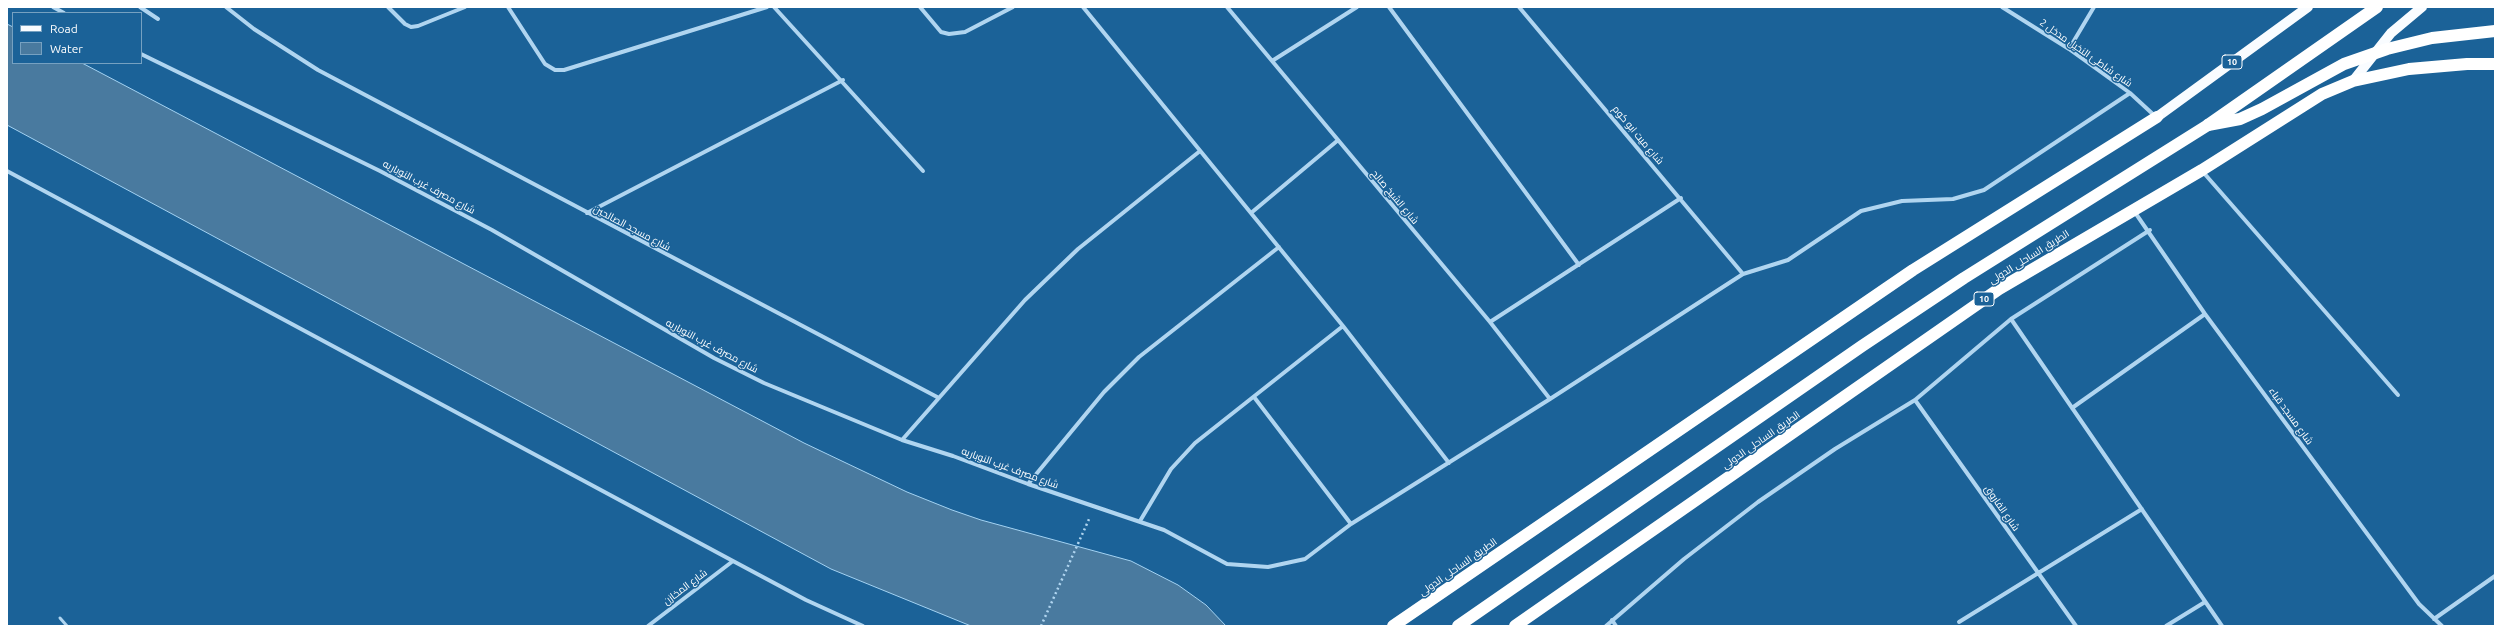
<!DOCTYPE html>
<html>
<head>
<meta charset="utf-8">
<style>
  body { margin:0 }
  #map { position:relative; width:2502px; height:633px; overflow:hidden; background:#1b6298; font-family:Ubuntu,sans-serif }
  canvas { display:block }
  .frame { position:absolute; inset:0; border:8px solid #fff; pointer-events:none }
  .legend { position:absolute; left:12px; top:12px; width:130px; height:52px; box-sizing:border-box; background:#1b6298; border:1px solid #76a1c1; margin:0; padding:5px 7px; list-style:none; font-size:12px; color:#fff }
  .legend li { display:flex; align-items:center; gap:8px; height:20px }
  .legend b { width:20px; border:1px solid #76a1c1 }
</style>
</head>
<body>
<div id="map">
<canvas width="2502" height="633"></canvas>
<div class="frame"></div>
<ul class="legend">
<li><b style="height:5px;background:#f9fcff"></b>Road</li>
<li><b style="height:11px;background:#497a9f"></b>Water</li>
</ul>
</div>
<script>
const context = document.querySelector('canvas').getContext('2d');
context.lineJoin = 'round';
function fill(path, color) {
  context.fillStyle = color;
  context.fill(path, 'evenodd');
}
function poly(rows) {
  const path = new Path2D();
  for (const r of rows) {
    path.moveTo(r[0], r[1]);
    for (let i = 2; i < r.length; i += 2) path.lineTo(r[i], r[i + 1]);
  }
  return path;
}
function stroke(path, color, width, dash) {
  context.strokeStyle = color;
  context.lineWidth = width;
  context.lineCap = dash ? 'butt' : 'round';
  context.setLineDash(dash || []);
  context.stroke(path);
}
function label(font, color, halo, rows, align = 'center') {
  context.font = font + ' Ubuntu,Cairo,sans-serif';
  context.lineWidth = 3;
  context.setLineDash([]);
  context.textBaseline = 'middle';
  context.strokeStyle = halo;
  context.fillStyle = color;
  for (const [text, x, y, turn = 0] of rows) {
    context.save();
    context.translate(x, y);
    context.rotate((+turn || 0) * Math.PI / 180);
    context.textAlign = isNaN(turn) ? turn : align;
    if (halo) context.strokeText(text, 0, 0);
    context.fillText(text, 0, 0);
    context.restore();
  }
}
const water = poly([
  [7,24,13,27,13,63,82,63,804,443,907,492,952,510,981,520,1131,561,1178,585,1206,605,1226,626,971,626,831,569,7,125,7,24]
]);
fill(water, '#497a9f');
stroke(water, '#a3d2f2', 1);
stroke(poly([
  [1041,626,1090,517]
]), '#b0d5f0', 2.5, [2, 3]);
stroke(poly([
  [60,618,67,626]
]), '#b0d5f0', 3);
stroke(poly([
  [53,7,64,13],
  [140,7,158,19],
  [226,7,254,29,318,70,939,398],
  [388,7,405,24,411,27,418,26,465,7],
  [508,7,545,64,555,70,564,70,767,7],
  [774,7,923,171],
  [920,7,941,32,949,34,965,32,1013,7],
  [1083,7,1343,326,1449,463],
  [1227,7,1490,322,1550,399],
  [1389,7,1579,265],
  [1519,7,1743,274],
  [2002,7,2069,49,2130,93,2156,117],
  [2069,49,2094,7],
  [141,54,380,171,492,230,714,358,764,383,902,440,953,456,1028,484,1164,530,1227,564,1268,567,1305,559,1351,524,1550,399,1743,274,1788,260,1861,211,1902,201,1953,199,1984,190,2130,93],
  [1272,61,1357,7],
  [7,171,733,561,806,600,863,626],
  [2203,172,2398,395],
  [2134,211,2205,314,2419,604,2442,626],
  [587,213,843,80],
  [1251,213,1337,141],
  [2011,319,2222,626],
  [1490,322,1681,198],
  [1254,397,1351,524],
  [1915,400,2076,626],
  [2072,408,2205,314],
  [902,440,1025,300,1078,249,1200,151],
  [1028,484,1104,392,1139,357,1279,247],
  [1140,521,1171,469,1195,443,1343,326],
  [2434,619,2495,576],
  [1612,620,1616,626],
  [1959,622,2142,509],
  [648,626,733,561],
  [1606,626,1684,559,1758,502,1835,449,1915,400,2011,319,2150,230],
  [2166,626,2205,602]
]), '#b0d5f0', 4);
stroke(poly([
  [2353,81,2391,33,2422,7],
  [2157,117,2308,7]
]), '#f9fcff', 10);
stroke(poly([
  [1393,626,1913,270,2157,117],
  [1458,626,1862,346,1964,278,2208,125,2377,7],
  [1515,626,1999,289,2202,170,2322,94,2353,81,2409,69,2467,64,2495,64]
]), '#fff', 12);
stroke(poly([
  [2208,125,2240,119,2262,109,2344,64,2387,49,2432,38,2495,31]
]), '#fff', 12);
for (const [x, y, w] of [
  [2232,62,20],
  [1984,299,20]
]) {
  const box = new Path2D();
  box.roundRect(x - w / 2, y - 7, w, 14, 3);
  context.fillStyle = '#1b6298';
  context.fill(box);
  stroke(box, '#fff', 1);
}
label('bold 9px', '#fff', null, [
  ["10",2232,62],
  ["10",1984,299]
]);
label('10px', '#fff', '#1b6298', [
  ["شارع شاطئ النخيل مدخل 2",2086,53,35],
  ["شارع ميت ابو كوم",1638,135,50],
  ["شارع مصرف غرب النوباريه",429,187,28],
  ["شارع الشيخ صالح",1395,197,50],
  ["شارع مسجد الصالحين",632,228,28],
  ["الطريق الساحلى الدولى",2029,257,-32],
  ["شارع مصرف غرب النوباريه",712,346,28],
  ["شارع مسجد قباء",2291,416,54],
  ["الطريق الساحلى الدولى",1761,440,-35],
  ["شارع مصرف غرب النوباريه",1010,468,20],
  ["شارع الفاروق",2002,508,55],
  ["الطريق الساحلى الدولى",1458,567,-35],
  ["شارع المخازن",685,587,-37]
]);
</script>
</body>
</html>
